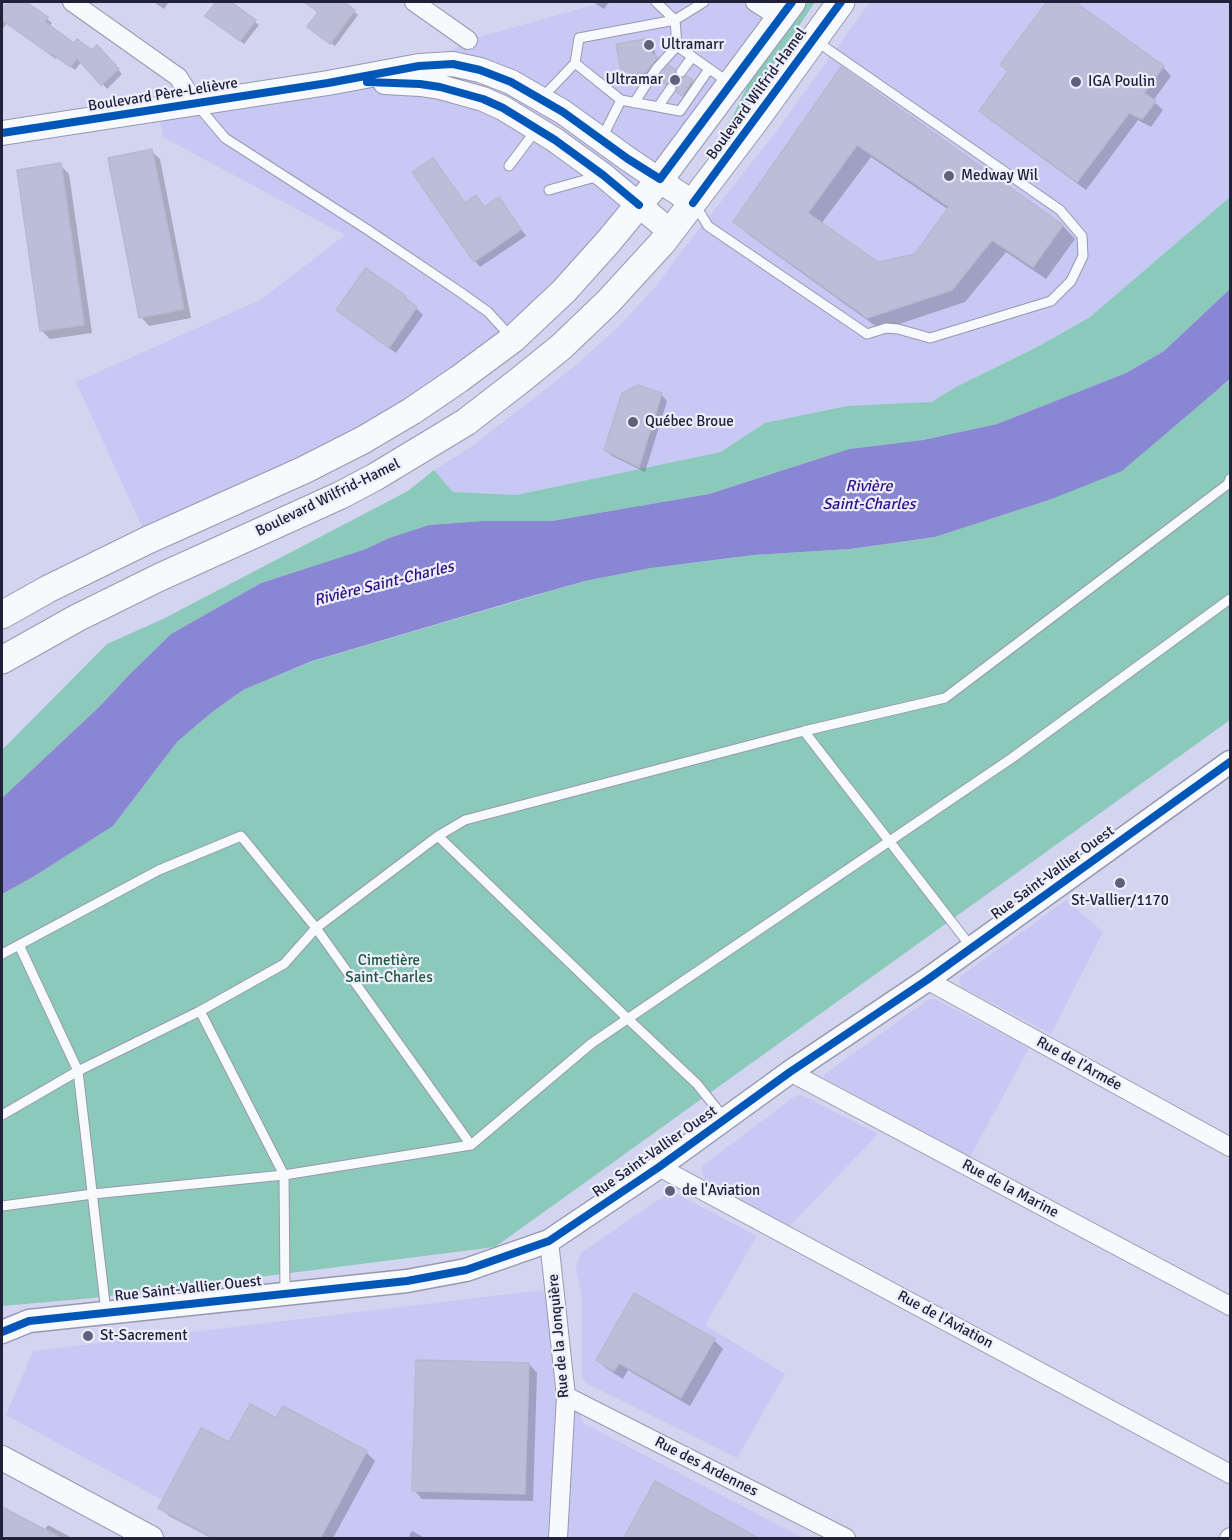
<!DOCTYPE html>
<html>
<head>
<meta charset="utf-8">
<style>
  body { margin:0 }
  #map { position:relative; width:1232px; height:1540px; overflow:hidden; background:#d3d4ef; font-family:Signika,sans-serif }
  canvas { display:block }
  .frame { position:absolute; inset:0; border:3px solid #212239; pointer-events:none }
</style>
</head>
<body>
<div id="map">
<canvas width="1232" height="1540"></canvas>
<div class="frame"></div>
</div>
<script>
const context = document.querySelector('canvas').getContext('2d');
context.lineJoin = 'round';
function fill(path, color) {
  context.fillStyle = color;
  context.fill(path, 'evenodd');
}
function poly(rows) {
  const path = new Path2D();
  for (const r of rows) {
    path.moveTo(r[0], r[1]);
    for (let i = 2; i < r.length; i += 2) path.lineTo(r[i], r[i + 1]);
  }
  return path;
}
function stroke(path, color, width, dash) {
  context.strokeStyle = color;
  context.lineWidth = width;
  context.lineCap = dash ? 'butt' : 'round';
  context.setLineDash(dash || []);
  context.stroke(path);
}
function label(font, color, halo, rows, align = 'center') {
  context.font = font + ' Signika,sans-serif';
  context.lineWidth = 4.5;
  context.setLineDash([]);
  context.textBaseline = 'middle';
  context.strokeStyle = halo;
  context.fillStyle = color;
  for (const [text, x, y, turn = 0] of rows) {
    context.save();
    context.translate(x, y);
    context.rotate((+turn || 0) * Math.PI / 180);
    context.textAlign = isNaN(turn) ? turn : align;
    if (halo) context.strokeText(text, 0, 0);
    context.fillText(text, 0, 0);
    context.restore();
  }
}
fill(poly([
  [604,2,792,2,660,179,459,379,148,540,76,382,260,300,345,235,163,137,158,109,423,68,468,40],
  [870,2,1230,2,1230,197,1090,317,1039,346,956,387,930,402,721,452,516,495,453,492,434,470,471,447,574,367,619,326,656,286,678,256,775,133],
  [1066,900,1103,932,1051,1034,962,987,959,982,960,977],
  [929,999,935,999,1029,1048,970,1157,824,1078,824,1075],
  [801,1095,878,1134,789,1227,706,1182,703,1176,702,1166,795,1096],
  [668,1193,675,1193,757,1236,705,1325,785,1374,737,1458,588,1384,582,1378,582,1298,576,1268,578,1259,581,1253],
  [543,1290,583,1423,803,1538,232,1538,6,1415,33,1351]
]), '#c7c8f3');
fill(poly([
  [808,2,815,2,728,132,724,129,732,118,749,82],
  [1230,197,1230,289,1164,351,1126,373,997,424,923,440,849,449,709,494,552,521,482,521,429,525,389,538,366,549,261,583,171,634,129,675,99,707,2,798,2,750,107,644,163,619,408,491,434,470,453,492,516,495,721,452,765,423,847,406,931,402,956,387,1039,346,1090,317],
  [1230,379,1230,720,495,1247,93,1298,2,1306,2,894,33,877,113,826,177,742,211,713,243,690,313,661,585,581,651,568,754,555,850,549,935,537,1049,500,1224,385]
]), '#8bc9bb');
fill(poly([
  [1230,289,1230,379,1122,471,1049,500,935,537,850,549,754,555,651,568,585,581,525,598,312,661,243,690,211,713,177,742,113,826,33,877,2,894,2,798,99,707,129,675,171,634,261,583,366,549,389,538,429,525,482,521,552,521,709,494,849,449,923,440,997,424,1126,373,1164,351]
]), '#8986d3');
fill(poly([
  [2,2,23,2,47,19,52,23,49,27,74,45,92,52,97,47,122,74,107,89,82,61,75,70,57,57,56,59,7,23,2,30],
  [154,2,169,2,164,9],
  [218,2,229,2,259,25,244,44,207,15],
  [304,2,341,2,358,15,335,46,313,30,319,12],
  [593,2,609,2,604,9],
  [1049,2,1058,8,1062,2,1072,2,1163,67,1171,76,1153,101,1163,110,1151,127,1138,120,1086,190,989,119,981,111,1009,72,1002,65],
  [649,40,653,44,656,57,661,62,651,75,636,77,621,67],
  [842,69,1063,226,1075,239,1046,279,1006,252,965,302,881,330,748,234,735,221],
  [871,157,949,210,916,255,878,264,821,224],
  [674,70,677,79,686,78,693,83,685,96,680,93,677,83,671,83,668,85,661,80],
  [151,151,160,159,191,318,149,326,141,317],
  [433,160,466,204,476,197,485,208,499,198,526,236,480,267,475,261],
  [60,165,69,174,92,333,50,339,42,331],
  [405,297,423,315,396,353,338,310],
  [661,394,667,401,645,472,612,456,605,450],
  [635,1295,714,1340,723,1349,690,1406,628,1370,623,1379,606,1368,597,1360],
  [529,1364,537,1373,533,1501,422,1499,414,1490],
  [277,1420,366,1452,375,1461,333,1538,211,1538,169,1516,160,1507,230,1444],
  [2,1509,44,1531,48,1525,72,1538,2,1538],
  [412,1531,425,1538,408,1538]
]), '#0003');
const building = poly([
  [2,2,26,2,48,17,45,22,74,43,77,39,92,50,97,45,119,69,101,85,77,58,70,67,52,54,51,55,2,20,2,2],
  [216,2,231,2,256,20,240,41,205,16,216,2],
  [304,2,344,2,355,10,330,44,307,27,318,12,304,2],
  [1047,2,1075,2,1164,66,1144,93,1156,101,1142,119,1129,113,1077,182,979,111,1008,71,1000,65,1047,2],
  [650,38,652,54,658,57,646,72,631,74,620,67,616,44,650,38],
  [669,65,675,69,675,74,678,78,683,78,686,76,693,80,682,96,677,92,677,86,674,82,669,82,665,84,658,79,669,65],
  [841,67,1063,225,1033,267,992,240,952,290,867,318,733,222,841,67],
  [857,145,949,207,915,254,878,262,808,213,857,145],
  [152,149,184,309,139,318,108,158,152,149],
  [433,158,465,203,476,195,484,207,499,197,521,230,474,262,412,172,433,158],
  [61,163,84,325,40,331,17,170,61,163],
  [366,268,406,296,404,298,417,307,389,348,336,310,366,268],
  [638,385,662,393,639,467,604,450,622,393,638,385],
  [634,1293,715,1339,681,1398,619,1363,614,1371,596,1360,634,1293],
  [416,1360,529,1363,525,1494,412,1491,416,1360],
  [250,1404,276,1418,283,1406,367,1451,320,1539,216,1539,158,1508,201,1428,229,1442,250,1404],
  [655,1481,760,1539,623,1539,655,1481],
  [2,1507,63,1539,2,1539,2,1507]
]);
fill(building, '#bcbdd8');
stroke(building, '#b8b8d0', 1.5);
const service = poly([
  [656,2,675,20],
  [704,2,675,20,677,46,728,82],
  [575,63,579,38,675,20],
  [681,72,692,57],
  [541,99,575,63,621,100],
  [634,103,657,68,677,46],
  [198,106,225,138,368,230,460,292,488,312,511,337],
  [658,107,671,88],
  [602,138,621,100,680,111,709,69],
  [509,166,536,130],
  [549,190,599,176],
  [696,206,708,226,867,334,886,328,898,329,930,338,1051,301,1071,281,1083,256,1082,236,1060,210,816,41],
  [804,731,945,698,1228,484,1230,479],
  [438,836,465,820,804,731,972,948],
  [19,945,78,1071,106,1312],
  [2,954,159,870,241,836,316,928,471,1145],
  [200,1011,284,1175,285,1293],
  [2,1115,78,1071,200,1011,284,964,316,928,438,836,627,1018,697,1084,725,1119],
  [2,1206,93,1194,284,1175,471,1145,592,1043,1012,758,1230,599]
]);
const minor = poly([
  [72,2,178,77,195,103],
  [414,2,468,40],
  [755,2,780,18],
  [927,980,1230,1147],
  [790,1072,1230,1306],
  [659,1167,1230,1474],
  [549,1241,566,1396,558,1538],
  [566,1396,846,1538],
  [1229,1538,1230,1537]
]);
const tertiary = poly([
  [2,1332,29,1321,407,1281,466,1270,549,1241,659,1167,790,1072,927,980,1230,762]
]);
const secondary = poly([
  [385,82,420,84,440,87,483,99,503,108,555,140,603,175,671,232],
  [2,133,328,83,419,66,453,64,480,70,511,82,563,112,628,159,693,203],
  [2,1458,151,1538]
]);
const primary = poly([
  [2,615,48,589,148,540,304,470,363,440,412,411,459,379,513,339,564,291,608,242,660,179,792,2],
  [2,660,77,618,158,578,341,495,375,477,466,422,519,381,561,347,608,302,662,243,754,122,841,2]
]);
stroke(service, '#9898af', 11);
stroke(minor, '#9898af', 20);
stroke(tertiary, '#9898af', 25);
stroke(secondary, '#9898af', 26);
stroke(primary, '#9898af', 29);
stroke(service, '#f8f9fd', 9);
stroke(minor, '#f8f9fd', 18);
stroke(tertiary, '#f8f9fd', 22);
stroke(secondary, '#f8f9fd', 24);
stroke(primary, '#f8f9fd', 27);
stroke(poly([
  [367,82,420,84,440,87,483,99,503,108,555,140,603,175,639,205],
  [2,133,328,83,419,66,453,64,480,70,511,82,563,112,628,159,660,179,792,2],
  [693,203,841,2],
  [2,1332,29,1321,407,1281,466,1270,549,1241,659,1167,790,1072,927,980,1230,762]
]), '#0057b8', 8);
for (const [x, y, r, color] of [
  [649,45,6,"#5f6079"],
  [675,80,6,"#5f6079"],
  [1076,82,6,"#5f6079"],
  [949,176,6,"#5f6079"],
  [633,422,6,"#5f6079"],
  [1120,883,6,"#5f6079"],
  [670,1191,6,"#5f6079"],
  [88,1336,6,"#5f6079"]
]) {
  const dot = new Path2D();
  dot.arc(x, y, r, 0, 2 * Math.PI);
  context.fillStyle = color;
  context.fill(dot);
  stroke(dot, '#edeefb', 2);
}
label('15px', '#212239', '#edeefb', [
  ["Ultramarr",661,45],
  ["Ultramar",663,80,"right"],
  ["IGA Poulin",1088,82],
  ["Medway Wil",961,176],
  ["Québec Broue",645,422],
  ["St-Vallier/1170",1120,901,"center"],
  ["de l'Aviation",682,1191],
  ["St-Sacrement",100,1336]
], 'left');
label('15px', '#212239', '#edeefb', [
  ["Boulevard Wilfrid-Hamel",757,94,-54],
  ["Boulevard Père-Lelièvre",163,95,-9],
  ["Boulevard Wilfrid-Hamel",328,498,-26],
  ["Rue Saint-Vallier Ouest",1053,873,-36],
  ["Rue de l'Armée",1079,1064,29],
  ["Rue Saint-Vallier Ouest",655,1152,-35],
  ["Rue de la Marine",1010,1189,28],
  ["Rue Saint-Vallier Ouest",188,1289,-6],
  ["Rue de l'Aviation",945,1320,28],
  ["Rue de la Jonquière",559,1336,-95],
  ["Rue des Ardennes",706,1467,27]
]);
label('15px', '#205740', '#edeefb', [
  ["Cimetière",389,961],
  ["Saint-Charles",389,978]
]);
label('italic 16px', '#301189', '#edeefb', [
  ["Rivière",869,487],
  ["Saint-Charles",869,505],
  ["Rivière Saint-Charles",384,584,-14]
]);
</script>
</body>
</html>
